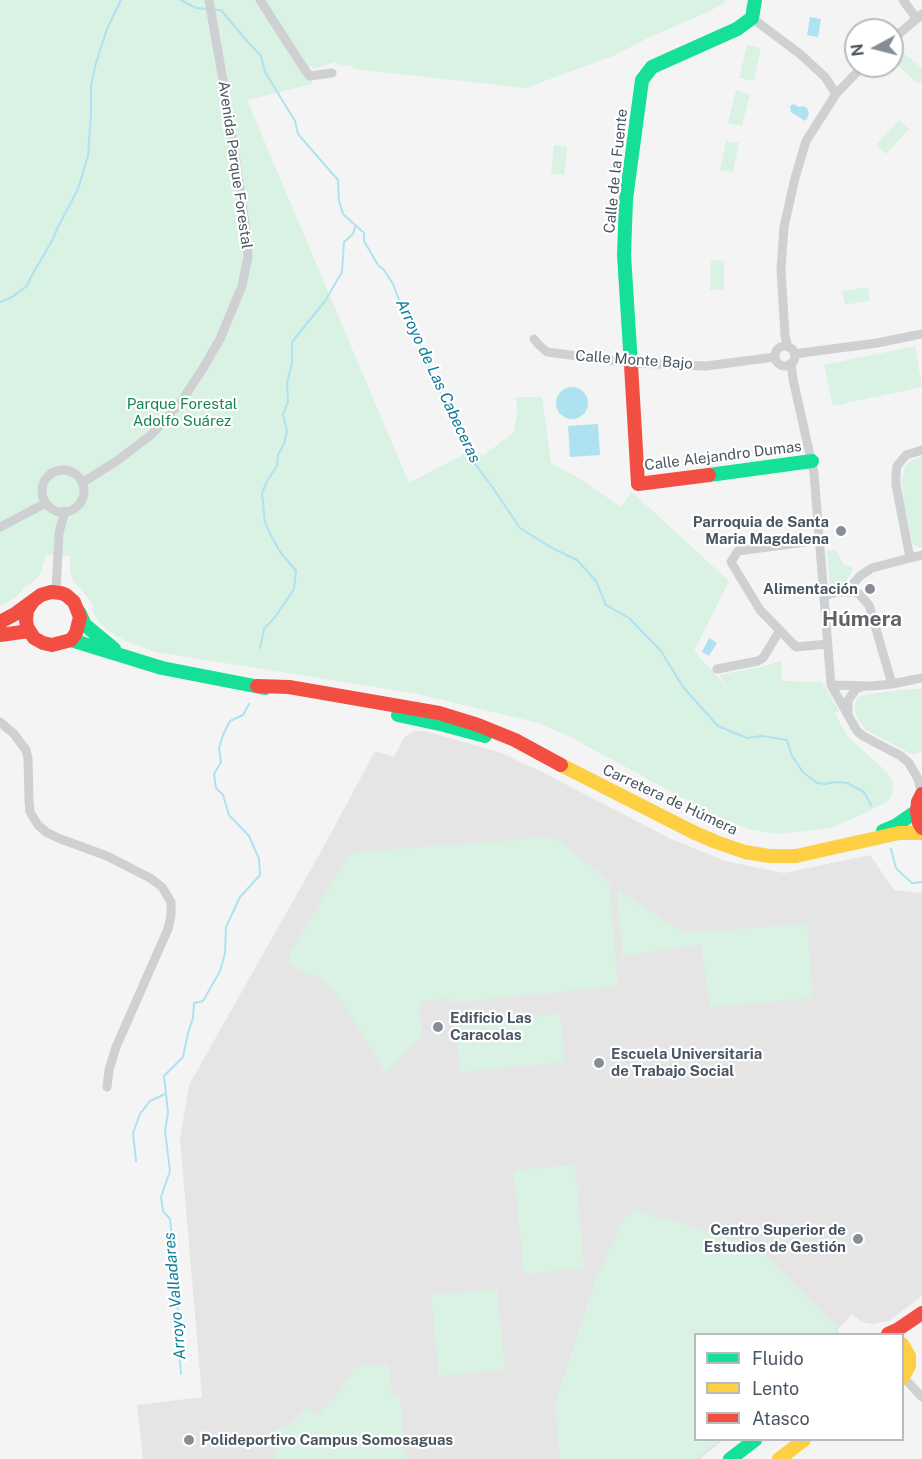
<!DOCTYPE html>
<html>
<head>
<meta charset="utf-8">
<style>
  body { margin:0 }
  #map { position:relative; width:922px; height:1459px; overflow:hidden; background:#f4f4f4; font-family:"Public Sans",sans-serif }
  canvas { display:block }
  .legend { position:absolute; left:694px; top:1333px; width:210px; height:108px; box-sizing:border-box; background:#fff; border:2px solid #b7bbc0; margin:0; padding:8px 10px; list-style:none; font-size:18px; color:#4a5661 }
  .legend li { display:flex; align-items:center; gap:12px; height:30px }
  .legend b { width:30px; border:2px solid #b7bbc0 }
  .north { position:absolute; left:844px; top:18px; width:60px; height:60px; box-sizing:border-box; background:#fff; border:2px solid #b7bbc0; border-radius:50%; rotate:263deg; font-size:16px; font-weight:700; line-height:24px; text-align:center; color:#4a5661 }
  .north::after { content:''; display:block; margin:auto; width:21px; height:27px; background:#868d94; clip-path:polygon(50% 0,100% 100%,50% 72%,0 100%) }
</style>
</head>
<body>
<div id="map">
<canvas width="922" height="1459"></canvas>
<ul class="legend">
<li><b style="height:8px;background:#16e098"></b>Fluido</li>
<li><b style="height:8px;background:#ffcf43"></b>Lento</li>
<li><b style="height:8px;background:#f24e42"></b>Atasco</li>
</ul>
<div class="north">N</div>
</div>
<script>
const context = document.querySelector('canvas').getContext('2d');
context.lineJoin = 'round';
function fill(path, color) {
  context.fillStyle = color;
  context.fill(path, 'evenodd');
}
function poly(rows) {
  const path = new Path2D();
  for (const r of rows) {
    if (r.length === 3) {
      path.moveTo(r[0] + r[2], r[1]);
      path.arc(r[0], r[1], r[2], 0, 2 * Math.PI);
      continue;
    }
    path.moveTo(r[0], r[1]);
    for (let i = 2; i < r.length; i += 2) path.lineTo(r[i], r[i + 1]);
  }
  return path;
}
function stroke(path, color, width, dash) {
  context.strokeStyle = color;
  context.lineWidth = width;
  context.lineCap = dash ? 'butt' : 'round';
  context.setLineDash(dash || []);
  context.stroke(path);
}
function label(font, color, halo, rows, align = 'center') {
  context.font = font + ' "Public Sans",sans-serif';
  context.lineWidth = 4.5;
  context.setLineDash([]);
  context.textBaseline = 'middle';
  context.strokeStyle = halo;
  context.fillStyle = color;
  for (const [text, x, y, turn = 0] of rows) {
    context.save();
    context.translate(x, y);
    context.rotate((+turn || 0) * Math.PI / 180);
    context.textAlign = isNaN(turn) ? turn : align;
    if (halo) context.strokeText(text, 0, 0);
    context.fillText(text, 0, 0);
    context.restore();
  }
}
fill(poly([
  [414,731,425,731,499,752,542,772,669,838,725,861,784,873,870,855,894,890,922,893,922,1296,889,1321,873,1324,862,1322,852,1314,839,1328,838,1331,840,1334,696,1334,696,1440,723,1440,700,1459,143,1459,137,1405,202,1397,180,1139,189,1085,323,848,375,751,394,757,404,737]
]), '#e6e5e6');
fill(poly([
  [0,0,725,0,724,3,708,12,648,38,613,56,526,88,354,69,348,64,348,66,340,65,335,62,313,69,312,65,310,68,312,84,247,100,409,483,468,452,484,455,513,433,517,415,516,397,542,397,551,463,582,480,621,507,632,492,729,581,694,651,729,689,719,675,760,667,781,661,782,681,822,682,839,711,835,714,848,737,888,773,893,783,893,791,891,797,886,802,865,813,832,828,777,834,748,829,710,813,572,738,539,723,413,693,156,652,125,641,107,630,100,623,94,614,93,606,89,599,73,581,70,571,70,556,46,555,41,573,34,581,24,588,17,596,0,606],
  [747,45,761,48,754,81,739,78],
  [905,54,922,68,922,81,919,84,897,65],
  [736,90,750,94,742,126,728,123],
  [899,120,909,129,886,154,876,145],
  [726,141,739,143,733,172,720,170],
  [554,145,567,147,564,175,551,174],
  [711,260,724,261,724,290,710,290],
  [868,287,870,300,845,305,842,291],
  [915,346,922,387,833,406,824,365],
  [922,456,922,547,919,548,913,544,903,498,902,480,905,467,909,462],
  [836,550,845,566,849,566,852,568,852,572,845,583,836,587,830,587,827,551],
  [909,689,922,689,922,751,916,754,911,754,866,730,857,718,854,708,856,700,861,696,870,694],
  [543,836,563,843,609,882,618,986,452,1003,451,998,419,1002,422,1035,386,1073,342,1002,326,982,310,974,296,969,290,963,289,952,297,942,339,870,348,856,358,852,528,839],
  [617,889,666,922,683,931,698,932,807,924,813,998,710,1007,701,945,627,955,623,959],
  [560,1014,565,1062,460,1072,456,1024],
  [575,1165,584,1268,524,1274,514,1170],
  [635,1210,710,1232,761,1250,838,1327,833,1334,696,1334,696,1440,719,1440,695,1459,560,1459,555,1403,595,1282,621,1224,628,1215],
  [497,1289,505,1370,439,1376,431,1295],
  [389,1364,392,1396,400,1395,405,1459,276,1459,273,1430,288,1427,308,1407,314,1415,318,1415,340,1391,353,1372,354,1367]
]), '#d9f2e3');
fill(poly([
  [810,17,821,19,818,37,807,35],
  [794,104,799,107,804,106,807,108,809,113,807,119,805,121,791,112,790,106],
  [572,403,16],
  [598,424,600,455,570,457,568,426],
  [709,638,717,643,709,656,702,652]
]), '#aee2f0');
stroke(poly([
  [181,0,196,8,209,9],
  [214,10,221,10,247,41,261,56,265,72,295,121,298,134,338,180,339,201,343,214,364,233,364,241,378,265,384,270,393,284,404,313,410,319,432,375,447,405,470,457,493,488,520,528,552,548,577,560,596,581,606,605,629,618,661,651,683,687,718,726,747,738,762,736,787,740,792,756,803,772,817,783,826,784,835,782,847,783,864,792,871,805],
  [0,302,12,297,27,286,31,277,53,239,58,227,78,189,88,156,91,115,91,85,96,63,107,29,121,0],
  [260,648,264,629,275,617,294,589,296,571,281,553,271,536,265,522,262,493,267,481,277,466,278,455,284,444,287,431,283,415,288,402,287,383,292,363,292,342,325,301,342,272,344,242,353,234,355,227],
  [891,849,896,868,903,875,912,883,922,882],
  [136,1161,133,1133,140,1114,150,1101,165,1094],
  [181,1374,178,1340,178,1312,173,1271,172,1238,170,1219,163,1211,161,1197,170,1171,165,1131,168,1112,164,1076,183,1057,188,1033,193,1018,194,1003,203,1001,220,971,225,953,226,927,240,897,260,875,259,859,249,836,229,815,223,795,216,788,214,774,221,762,219,748,223,735,230,721,243,715,249,704]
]), '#aee2f0', 2);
stroke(poly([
  [260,0,305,70,310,76,332,73],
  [903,0,917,19],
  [752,18,800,54,825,77,836,94],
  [892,40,922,14],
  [534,339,538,344,547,352,631,363,706,366,775,357],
  [785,356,10],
  [788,347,785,336,781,269,784,227,795,178,806,141,836,94,863,66],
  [794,354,877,343,922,334],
  [791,363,793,379,814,473,831,685,857,731,863,736,901,756,909,763,918,779,922,794],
  [63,491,21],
  [82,483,118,460,151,435,180,403,202,370,220,339,242,286,248,257,245,223,229,115,209,0],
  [0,527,46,503],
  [820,540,738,551,731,562,760,610,796,647,828,644],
  [910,558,922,555],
  [847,591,860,576,872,568,910,558,896,485,896,475,897,466,906,455,922,450],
  [56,592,59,533,65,511],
  [824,596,837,592,854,592,859,594,869,605,892,684],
  [717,669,758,661,763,658,780,630],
  [831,685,872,686,892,684,922,678],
  [848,712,848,700,856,689,864,686],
  [0,722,14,734,26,750,28,758,29,801,30,812,38,825,46,832,58,838,107,856,150,878,162,887,171,902,171,916,168,929,116,1047,109,1070,107,1087],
  [903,1377,922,1397]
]), '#ced0d2', 9);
stroke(poly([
  [631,365,624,255,626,199,642,80,652,67,737,29,752,18,755,0],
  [709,475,812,461],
  [79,612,85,625,114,649],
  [71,640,162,668,265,688],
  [398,715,444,725,485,736],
  [883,831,895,826,917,811],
  [730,1459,755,1440]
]), '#16e098', 14);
stroke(poly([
  [561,765,693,832,716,842,745,852,769,856,796,856,899,833,922,833],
  [902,1344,909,1356,909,1366,902,1378],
  [779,1459,804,1440]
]), '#ffcf43', 14);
stroke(poly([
  [631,365,638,484,709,475],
  [0,622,15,614,41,595,51,592,61,593,66,595,74,602,80,617,76,633,71,640,52,645,43,643,34,638,27,627,26,620,27,610,33,601],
  [0,635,29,631],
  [257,686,289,687,439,713,478,725,515,740,561,765],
  [922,794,918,802,917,811,919,823,922,828],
  [888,1334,897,1330,922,1313]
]), '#f24e42', 14);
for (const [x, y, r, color] of [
  [841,531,6,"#868d94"],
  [870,589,6,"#868d94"],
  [438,1027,6,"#868d94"],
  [599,1063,6,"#868d94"],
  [858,1239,6,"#868d94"],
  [189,1440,6,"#868d94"]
]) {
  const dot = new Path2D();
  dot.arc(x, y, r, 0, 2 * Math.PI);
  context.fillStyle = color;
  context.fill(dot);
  stroke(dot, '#fff', 2);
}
label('15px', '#4a5661', '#fff', [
  ["Avenida Parque Forestal",235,165,82],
  ["Calle de la Fuente",616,171,-84],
  ["Calle Monte Bajo",634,360,4],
  ["Calle Alejandro Dumas",723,456,-7],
  ["Carretera de Húmera",670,800,25]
]);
label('15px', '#17864f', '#fff', [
  ["Parque Forestal",182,404],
  ["Adolfo Suárez",182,421]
]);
label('bold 15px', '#4a5661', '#fff', [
  ["Parroquia de Santa",829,522],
  ["Maria Magdalena",829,539],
  ["Alimentación",858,589],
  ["Edificio Las",450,1018,"left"],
  ["Caracolas",450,1035,"left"],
  ["Escuela Universitaria",611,1054,"left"],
  ["de Trabajo Social",611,1071,"left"],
  ["Centro Superior de",846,1230],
  ["Estudios de Gestión",846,1247],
  ["Polideportivo Campus Somosaguas",201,1440,"left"]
], 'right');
label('italic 16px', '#0c7c9b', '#fff', [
  ["Arroyo de Las Cabeceras",438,381,65],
  ["Arroyo Valladares",175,1296,-95]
]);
label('bold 21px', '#5f6368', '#fff', [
  ["Húmera",862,620]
]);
</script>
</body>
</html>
